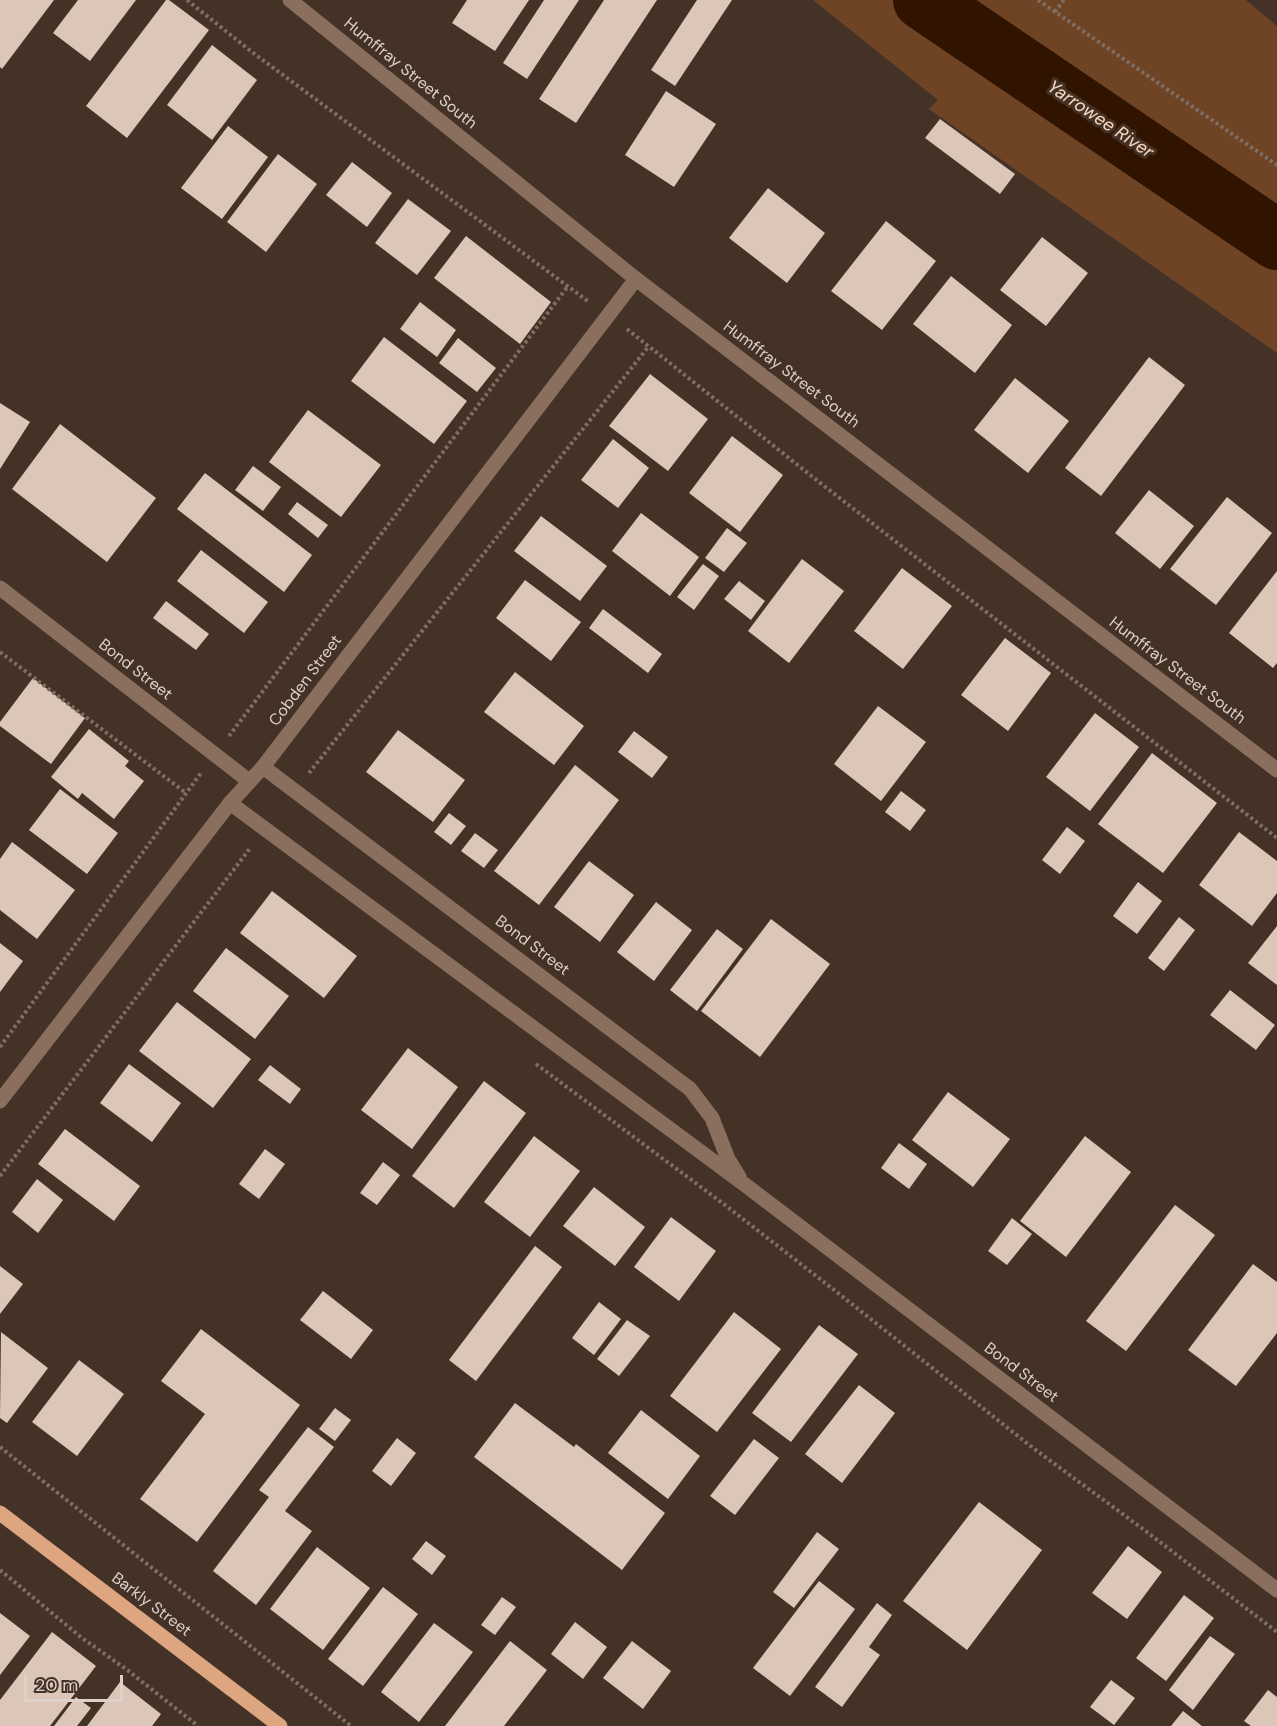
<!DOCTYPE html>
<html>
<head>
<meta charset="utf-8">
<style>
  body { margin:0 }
  #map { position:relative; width:1277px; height:1726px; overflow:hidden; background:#443227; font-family:"DM Sans",sans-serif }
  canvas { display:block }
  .scale { position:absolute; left:24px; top:1675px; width:99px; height:27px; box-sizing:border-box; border:3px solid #ddd1ca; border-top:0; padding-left:8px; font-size:18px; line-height:21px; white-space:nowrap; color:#ddd1ca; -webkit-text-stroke:4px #443227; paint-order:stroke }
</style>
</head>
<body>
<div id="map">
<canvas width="1277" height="1726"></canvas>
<div class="scale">20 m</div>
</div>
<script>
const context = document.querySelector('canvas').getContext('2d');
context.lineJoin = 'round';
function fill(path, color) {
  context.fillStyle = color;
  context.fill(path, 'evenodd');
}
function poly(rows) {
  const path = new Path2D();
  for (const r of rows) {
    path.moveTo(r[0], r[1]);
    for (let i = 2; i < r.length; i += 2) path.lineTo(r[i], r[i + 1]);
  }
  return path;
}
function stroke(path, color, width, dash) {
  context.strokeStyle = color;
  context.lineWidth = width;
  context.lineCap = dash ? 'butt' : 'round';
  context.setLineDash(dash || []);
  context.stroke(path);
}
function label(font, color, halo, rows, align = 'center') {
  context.font = font + ' "DM Sans",sans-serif';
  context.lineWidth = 6;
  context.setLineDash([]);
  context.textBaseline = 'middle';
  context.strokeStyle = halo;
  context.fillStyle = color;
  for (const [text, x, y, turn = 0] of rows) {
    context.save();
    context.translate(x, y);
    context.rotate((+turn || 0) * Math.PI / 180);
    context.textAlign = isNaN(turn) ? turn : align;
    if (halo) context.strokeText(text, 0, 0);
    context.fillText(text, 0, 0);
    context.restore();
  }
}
fill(poly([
  [813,0,1246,0,1277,26,1277,353,929,109,938,100]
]), '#6f4425');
stroke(poly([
  [923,0,1277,240]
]), '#311400', 60);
fill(poly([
  [0,0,54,0,2,69,0,67],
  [78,0,136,0,90,61,53,33],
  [166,0,169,0,209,30,127,138,86,106],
  [467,0,529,0,495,51,452,23],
  [544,0,579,0,527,79,503,63],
  [604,0,657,0,576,123,539,99],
  [697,0,732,0,675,86,651,70],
  [212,45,257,80,212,140,167,105],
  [666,91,716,124,674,187,625,155],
  [940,119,1015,174,1000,194,925,138],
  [228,126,268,157,222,219,181,188],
  [278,154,317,184,266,252,227,222],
  [352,162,392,193,367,227,326,195],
  [768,188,825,233,787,283,729,238],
  [408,199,451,231,417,275,375,243],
  [886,221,936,261,882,330,831,291],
  [466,236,551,302,520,344,434,278],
  [1042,237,1088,273,1046,326,1000,290],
  [951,276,1012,325,975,373,913,324],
  [420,302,456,330,437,357,400,329],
  [384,337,467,401,434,444,351,381],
  [458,338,496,368,477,392,439,363],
  [1149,357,1185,385,1101,496,1065,468],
  [650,374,708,419,668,471,609,426],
  [1015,378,1069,421,1028,473,974,430],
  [0,403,30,422,0,469],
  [308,410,381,465,341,517,269,462],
  [60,424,156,498,107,562,12,489],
  [732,436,783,475,740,532,689,493],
  [613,439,649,468,618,508,581,480],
  [253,466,281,487,263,511,235,490],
  [205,473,312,555,284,592,177,509],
  [1149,490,1194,526,1160,569,1115,533],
  [1227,497,1272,533,1216,605,1170,569],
  [297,502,328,525,318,538,288,514],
  [641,513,699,557,670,596,612,551],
  [541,516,607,566,580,601,514,551],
  [727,528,747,543,724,572,705,558],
  [201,550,268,602,244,633,177,581],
  [802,559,844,591,789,663,748,631],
  [703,564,719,576,694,610,677,597],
  [902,568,952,606,903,669,854,631],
  [1277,571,1277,663,1273,668,1229,633],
  [525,580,581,622,551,661,496,618],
  [739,581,765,601,751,620,724,599],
  [166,601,209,634,196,650,153,618],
  [603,609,662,654,648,673,589,628],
  [1005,638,1051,673,1008,731,961,695],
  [515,672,584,726,554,765,484,712],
  [33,678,85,718,51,764,0,726,0,722],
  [878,706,926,742,881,801,834,764],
  [1095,713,1139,747,1090,811,1046,777],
  [89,729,129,761,125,766,144,781,114,819,82,793,78,799,51,777],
  [398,730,465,780,433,822,366,772],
  [634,731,668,757,652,778,618,752],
  [1152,753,1217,803,1163,873,1098,824],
  [575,765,619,800,539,905,494,871],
  [60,789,118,833,87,874,29,830],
  [901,791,926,810,910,831,885,812],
  [449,813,466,826,451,845,434,832],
  [1067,827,1085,841,1060,874,1042,860],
  [1239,832,1277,861,1277,893,1252,926,1199,885],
  [475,833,498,850,484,868,461,851],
  [12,842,75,890,37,939,0,910,0,859],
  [589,861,634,895,600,942,554,907],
  [1138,882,1162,901,1137,934,1113,916],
  [272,891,357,956,324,998,240,933],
  [656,902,692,930,654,981,617,952],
  [1179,917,1195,930,1164,971,1148,958],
  [771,919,830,964,760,1057,701,1011],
  [1277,926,1277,985,1248,963],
  [717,929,743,949,697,1011,670,990],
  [0,943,23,961,0,992],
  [226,948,289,996,255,1039,193,991],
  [1230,990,1275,1025,1256,1050,1210,1015],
  [177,1002,251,1059,213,1108,139,1051],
  [408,1048,458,1087,412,1149,361,1110],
  [129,1064,181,1103,152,1142,100,1103],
  [270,1065,301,1089,290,1104,258,1080],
  [484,1081,526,1113,454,1208,412,1176],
  [948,1092,1010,1139,973,1187,912,1140],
  [65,1129,140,1186,114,1221,38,1164],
  [534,1136,580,1171,530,1237,484,1202],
  [1085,1136,1131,1172,1066,1257,1020,1221],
  [899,1143,927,1164,909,1189,881,1168],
  [265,1149,285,1164,259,1199,239,1184],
  [383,1162,400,1175,377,1205,360,1193],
  [37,1179,63,1200,38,1233,12,1212],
  [594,1187,645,1227,615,1266,563,1226],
  [1175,1205,1215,1235,1126,1351,1086,1321],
  [671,1217,716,1251,679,1301,634,1267],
  [1012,1218,1032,1234,1007,1265,988,1251],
  [535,1246,562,1267,476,1381,449,1360],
  [1253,1264,1277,1282,1277,1333,1236,1386,1188,1350],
  [0,1266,23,1284,0,1314],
  [323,1291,373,1330,351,1359,300,1320],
  [599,1302,621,1319,594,1355,572,1338],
  [734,1312,781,1349,717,1432,670,1396],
  [627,1320,650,1336,619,1376,597,1359],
  [819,1325,858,1354,791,1442,752,1413],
  [201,1329,300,1405,197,1542,140,1499,205,1414,161,1381],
  [1,1332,48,1368,7,1423,0,1418],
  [79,1360,124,1394,77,1456,32,1422],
  [859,1385,895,1413,842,1483,805,1454],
  [515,1403,574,1447,576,1444,665,1513,622,1570,474,1457],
  [335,1408,351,1420,335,1441,319,1429],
  [641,1410,700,1456,668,1499,608,1453],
  [308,1427,334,1447,285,1511,312,1531,256,1605,213,1571,269,1497,259,1490],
  [397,1438,416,1453,391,1486,372,1471],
  [754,1439,779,1458,735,1515,710,1496],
  [979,1502,1042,1550,967,1650,903,1601],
  [817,1532,839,1549,794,1608,773,1592],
  [426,1541,446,1556,432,1575,412,1559],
  [1128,1546,1162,1572,1127,1619,1092,1593],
  [317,1547,370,1588,323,1650,270,1609],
  [819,1581,855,1609,790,1696,753,1668],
  [383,1587,418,1614,363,1686,328,1659],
  [1184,1595,1214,1618,1166,1681,1136,1658],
  [502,1597,516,1607,495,1635,481,1625],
  [877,1603,892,1615,869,1647,880,1655,842,1707,815,1687],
  [0,1613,30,1636,0,1675],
  [575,1622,607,1647,583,1679,551,1654],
  [434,1623,473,1652,419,1722,381,1692],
  [52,1632,96,1666,50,1726,0,1726,0,1700],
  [1210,1636,1235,1654,1193,1710,1169,1690],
  [510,1641,547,1670,504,1726,445,1726],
  [632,1641,671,1671,643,1709,603,1678],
  [1111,1680,1135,1698,1114,1725,1090,1707],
  [120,1682,161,1714,152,1726,87,1726],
  [1268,1690,1277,1697,1277,1726,1251,1726,1244,1721],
  [76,1697,91,1708,77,1726,54,1726],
  [1183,1711,1202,1726,1171,1726]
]), '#dcc6b8');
stroke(poly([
  [187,0,252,52,589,302],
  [1038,0,1277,165],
  [1055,12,1064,0],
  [627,329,819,482,1277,838],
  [0,652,186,793],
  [229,736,568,286],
  [309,773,649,346],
  [0,1047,201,773],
  [536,1064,725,1205,838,1293,1033,1448,1143,1529,1277,1632],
  [0,1176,251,847],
  [0,1447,351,1726],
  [0,1570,82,1638,126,1669,198,1726]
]), '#7e6e64', 4, [3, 3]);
stroke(poly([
  [290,0,636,279,1277,770],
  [0,588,249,781],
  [263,767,690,1089,712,1118,728,1159,739,1177],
  [230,803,744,1184,1277,1590],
  [0,1101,230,803,263,767,636,279]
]), '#8a6f5e', 15);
stroke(poly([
  [0,1513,280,1726]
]), '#dda681', 15);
label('16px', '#ddd1ca', '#443227', [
  ["Humffray Street South",410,74,39],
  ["Humffray Street South",791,375,37],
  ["Bond Street",135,670,38],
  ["Humffray Street South",1177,671,37],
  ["Cobden Street",306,681,-53],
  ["Bond Street",532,946,37],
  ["Bond Street",1021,1373,37],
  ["Barkly Street",151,1605,37]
]);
label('italic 18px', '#fbd7c0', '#443227', [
  ["Yarrowee River",1100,120,34]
]);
</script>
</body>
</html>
